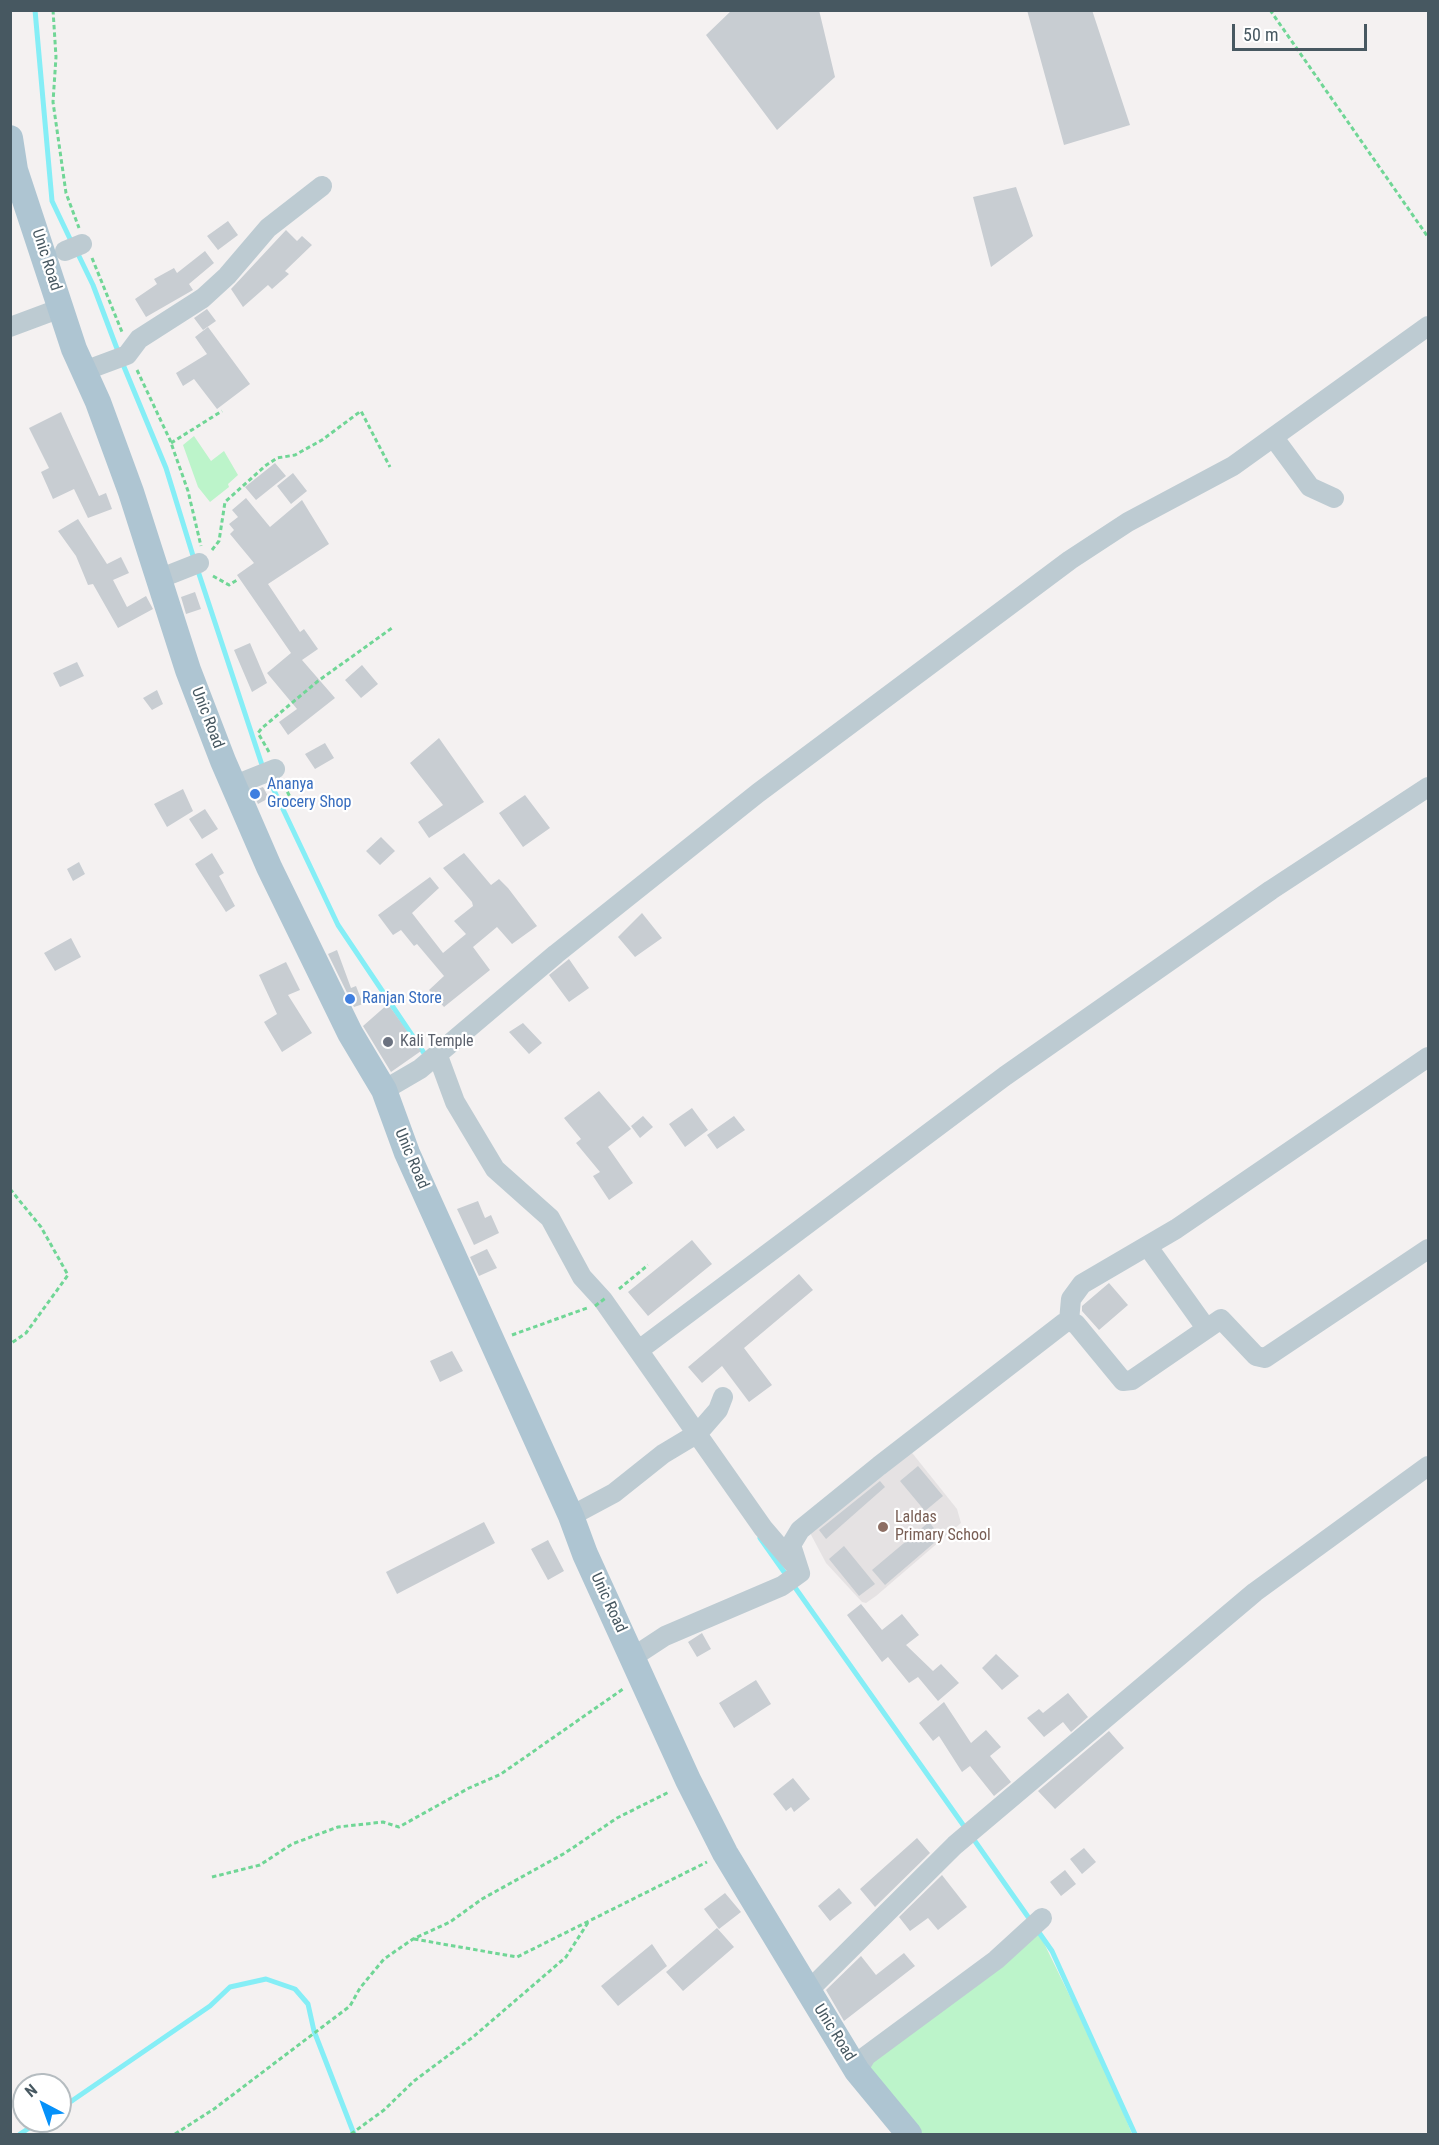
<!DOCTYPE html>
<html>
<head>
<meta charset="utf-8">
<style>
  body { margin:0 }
  #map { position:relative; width:1439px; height:2145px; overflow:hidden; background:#f4f1f1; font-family:"Roboto Condensed",sans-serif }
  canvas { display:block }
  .frame { position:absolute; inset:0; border:12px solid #475861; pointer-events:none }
  .north { position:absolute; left:12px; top:2073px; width:60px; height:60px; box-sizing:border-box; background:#fff; border:2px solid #b5bcc0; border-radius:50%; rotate:319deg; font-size:16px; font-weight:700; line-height:24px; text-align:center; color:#475861 }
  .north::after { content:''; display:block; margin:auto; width:21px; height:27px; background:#0691f9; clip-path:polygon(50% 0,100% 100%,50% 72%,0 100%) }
  .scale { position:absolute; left:1232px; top:24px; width:135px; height:27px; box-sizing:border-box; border:3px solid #475861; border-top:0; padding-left:8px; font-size:18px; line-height:21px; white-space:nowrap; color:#475861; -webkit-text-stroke:4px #fff; paint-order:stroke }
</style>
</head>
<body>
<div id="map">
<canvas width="1439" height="2145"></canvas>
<div class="frame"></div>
<div class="north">N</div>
<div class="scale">50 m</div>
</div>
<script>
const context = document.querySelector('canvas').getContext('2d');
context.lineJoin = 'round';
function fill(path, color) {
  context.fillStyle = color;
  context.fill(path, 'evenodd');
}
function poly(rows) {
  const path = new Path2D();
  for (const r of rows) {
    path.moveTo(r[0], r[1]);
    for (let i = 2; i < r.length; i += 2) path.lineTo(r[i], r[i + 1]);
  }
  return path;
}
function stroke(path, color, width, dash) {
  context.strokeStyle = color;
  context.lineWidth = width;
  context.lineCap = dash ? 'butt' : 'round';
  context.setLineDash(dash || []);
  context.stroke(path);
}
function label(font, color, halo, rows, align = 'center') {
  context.font = font + ' "Roboto Condensed",sans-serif';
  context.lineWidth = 4.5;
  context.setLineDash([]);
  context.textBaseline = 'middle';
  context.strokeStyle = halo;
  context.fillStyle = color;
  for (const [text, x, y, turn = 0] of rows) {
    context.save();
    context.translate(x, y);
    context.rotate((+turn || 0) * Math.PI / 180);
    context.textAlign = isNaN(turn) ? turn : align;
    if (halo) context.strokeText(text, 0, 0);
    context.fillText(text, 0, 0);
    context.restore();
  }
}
fill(poly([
  [909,1449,957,1509,961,1523,876,1596,866,1603,862,1602,826,1563,809,1531]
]), '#e5e2e3');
fill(poly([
  [194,436,211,461,224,451,238,475,228,484,229,487,210,502,198,487,183,445],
  [1039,1933,1105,2068,1132,2134,912,2134,864,2068]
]), '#bcf4ca');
stroke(poly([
  [35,10,52,201,72,243],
  [77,252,93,285,119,354],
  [122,362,166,468,194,559],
  [197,568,262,765,338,925,428,1059],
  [760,1538,966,1829],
  [972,1837,1052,1951,1135,2134],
  [60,2109,210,2006,230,1987,266,1979,295,1989,308,2004,314,2031,354,2134],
  [20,2134,40,2121]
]), '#85eef6', 5);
fill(poly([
  [732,10,819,10,835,77,777,130,706,35],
  [1027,10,1092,10,1130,125,1064,145],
  [1016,187,1033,236,991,267,973,197],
  [228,221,238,235,218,250,207,236],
  [286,230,297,241,302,236,312,245,285,271,289,274,272,289,268,285,243,307,231,289],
  [205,251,214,263,189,284,193,290,146,317,135,299,157,284,154,279,174,268,177,273],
  [207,309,216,321,203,330,194,318],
  [208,327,250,384,217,409,194,379,183,386,176,373,207,354,195,337],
  [61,412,99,496,106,493,112,509,88,518,74,489,53,499,41,472,49,468,29,428],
  [275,463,286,476,256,500,245,487],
  [293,473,307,491,291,504,277,486],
  [246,498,270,527,302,500,329,544,268,584,300,632,304,629,318,649,302,660,335,698,288,735,279,722,297,709,267,673,291,653,237,575,254,563,230,534,234,530,229,524,238,517,232,510],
  [78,519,107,564,121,557,129,573,113,580,127,607,146,596,153,609,118,628,93,584,88,585,76,556,58,531],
  [195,592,201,609,186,614,181,597],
  [250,643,267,683,252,692,234,650],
  [77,662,84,676,60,687,53,673],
  [362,665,378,684,361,698,345,680],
  [157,690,163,704,152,710,143,698],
  [439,738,484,802,429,838,418,822,443,805,410,763],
  [325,743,334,758,315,769,305,754],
  [263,787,269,798,258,804,252,791],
  [183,789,193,811,167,827,154,804],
  [525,795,550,828,523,847,499,813],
  [205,809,218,829,202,839,189,819],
  [381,837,395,851,380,865,366,851],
  [212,853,224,873,219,876,235,906,226,912,195,864],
  [464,853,491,885,499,879,508,888,537,926,512,944,497,927,473,947,490,970,444,1007,429,990,444,976,417,944,414,946,401,930,393,935,378,915,430,877,439,888,412,913,443,953,466,934,454,921,473,906,472,902,443,868],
  [79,862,85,874,73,881,67,869],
  [642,913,662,938,635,957,618,937],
  [71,938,81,957,55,971,44,953],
  [337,950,351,988,356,986,363,1004,354,1007,328,954],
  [569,959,589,988,569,1002,549,975],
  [286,962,300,990,288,995,312,1033,282,1052,264,1022,277,1014,259,975],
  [388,1004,421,1051,391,1072,363,1026],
  [523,1023,542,1043,529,1054,509,1032],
  [599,1091,631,1129,608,1147,633,1183,609,1200,593,1176,600,1172,576,1143,581,1139,564,1118],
  [692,1108,708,1130,685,1147,669,1124],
  [643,1116,653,1127,640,1138,631,1126],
  [734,1116,745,1130,717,1149,707,1135],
  [478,1201,485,1218,491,1215,499,1233,474,1245,457,1209],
  [692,1240,712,1264,648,1316,628,1292],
  [487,1249,497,1268,479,1276,470,1257],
  [799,1274,813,1290,744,1348,772,1385,749,1402,722,1366,702,1383,688,1367],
  [1109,1283,1128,1305,1099,1330,1082,1311,1082,1306],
  [452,1351,463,1371,440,1382,430,1361],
  [918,1466,943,1496,925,1511,900,1481],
  [880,1481,885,1487,826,1539,819,1530],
  [484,1522,495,1543,397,1594,386,1572],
  [929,1522,941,1537,885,1585,872,1570],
  [548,1540,564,1571,548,1580,531,1549],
  [844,1546,875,1584,859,1596,829,1559],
  [861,1604,882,1630,902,1614,919,1635,906,1645,933,1671,941,1664,959,1683,938,1701,918,1677,909,1683,888,1657,882,1662,847,1615],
  [702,1633,711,1649,697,1657,688,1642],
  [996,1654,1019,1676,1002,1690,982,1668],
  [756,1680,771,1704,734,1728,719,1703],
  [1068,1693,1088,1717,1071,1732,1063,1722,1044,1737,1027,1718,1039,1709,1043,1713],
  [944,1702,971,1743,986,1730,1001,1747,990,1756,1011,1782,994,1796,970,1766,962,1772,939,1736,933,1741,919,1723],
  [1109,1731,1124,1748,1055,1809,1038,1791],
  [793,1778,810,1799,794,1812,791,1807,786,1811,773,1794],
  [917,1838,930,1853,875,1907,860,1889],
  [1084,1848,1096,1862,1082,1874,1070,1859],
  [1065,1870,1076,1884,1061,1896,1050,1882],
  [942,1875,967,1907,938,1930,928,1918,910,1931,899,1917],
  [839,1888,852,1903,830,1921,818,1906],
  [725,1893,741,1912,719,1929,704,1909],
  [717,1928,734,1947,683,1991,666,1972],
  [652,1944,667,1966,618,2006,601,1986],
  [904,1953,915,1966,844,2021,826,1990,861,1956,876,1975]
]), '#c8cdd2');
stroke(poly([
  [53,10,56,57,53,102,66,193,79,228],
  [1270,10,1428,237],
  [92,258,122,332],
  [137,370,170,440,188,491,201,546],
  [171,443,222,411],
  [212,550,219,541,225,502,265,466,277,458,295,455,322,440,361,411,390,467],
  [213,576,229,585,237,580],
  [269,752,258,733,262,728,318,681,392,628],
  [284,785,291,799],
  [10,1189,41,1227,68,1275,26,1333,10,1344],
  [619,1289,648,1265],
  [512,1335,587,1308],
  [212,1877,260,1865,292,1844,338,1827,383,1822,399,1827,469,1788,501,1774,623,1689],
  [414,1939,517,1957,707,1862],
  [175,2134,214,2109,350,2006,360,1988,384,1959,413,1939,450,1922,482,1899,565,1853,617,1818,669,1792],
  [351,2134,384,2110,414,2081,473,2037,566,1957,589,1921]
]), '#70d696', 3, [4.5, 3]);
stroke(poly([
  [65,251,82,244],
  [10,327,61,308],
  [84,371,127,355,139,339,203,298,227,276,268,228,322,186],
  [1274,438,1310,487,1334,498],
  [161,578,199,563],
  [235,785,275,769],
  [438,1056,455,1102,495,1169,550,1218,582,1277,603,1300,763,1528,793,1563],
  [384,1090,420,1069,556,954,758,793,1070,560,1128,522,1233,466,1428,326],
  [1148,1247,1206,1328],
  [1069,1321,1071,1299,1082,1284,1176,1229,1428,1057],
  [639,1350,1005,1076,1271,890,1428,787],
  [571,1516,614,1493,663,1454,698,1433,718,1410,723,1397],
  [633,1657,665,1636,782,1586,800,1573,791,1545,800,1530,879,1466,1064,1323,1069,1321,1076,1324,1123,1381,1132,1380,1221,1319,1256,1356,1265,1358,1428,1249],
  [808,1991,955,1845,1255,1592,1428,1466],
  [857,2071,866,2056,996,1960,1042,1918]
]), '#bdcbd2', 20);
stroke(poly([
  [10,138,15,170,74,349,98,402,131,492,188,670,223,761,269,867,350,1033,384,1090,407,1153,571,1516,585,1554,688,1780,725,1853,857,2071,909,2134]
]), '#aec5d2', 26);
stroke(poly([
  [595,1306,607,1297]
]), '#70d696', 3, [4.5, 3]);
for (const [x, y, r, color] of [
  [255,794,6,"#3f7fe0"],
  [350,999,6,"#3f7fe0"],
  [388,1042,6,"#6b7280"],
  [883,1527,6,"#8d6e63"]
]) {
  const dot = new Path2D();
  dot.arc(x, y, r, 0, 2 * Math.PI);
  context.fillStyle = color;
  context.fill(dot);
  stroke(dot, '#fff', 2);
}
label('16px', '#475861', '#fff', [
  ["Unic Road",46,260,72],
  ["Unic Road",207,718,69],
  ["Unic Road",411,1159,67],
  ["Unic Road",608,1603,65],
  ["Unic Road",834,2033,58]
]);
label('16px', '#366cbe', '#fff', [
  ["Ananya",267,785],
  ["Grocery Shop",267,803],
  ["Ranjan Store",362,999]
], 'left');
label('16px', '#5b616d', '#fff', [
  ["Kali Temple",400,1042]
], 'left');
label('16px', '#785e54', '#fff', [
  ["Laldas",895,1518],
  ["Primary School",895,1536]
], 'left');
</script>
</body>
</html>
